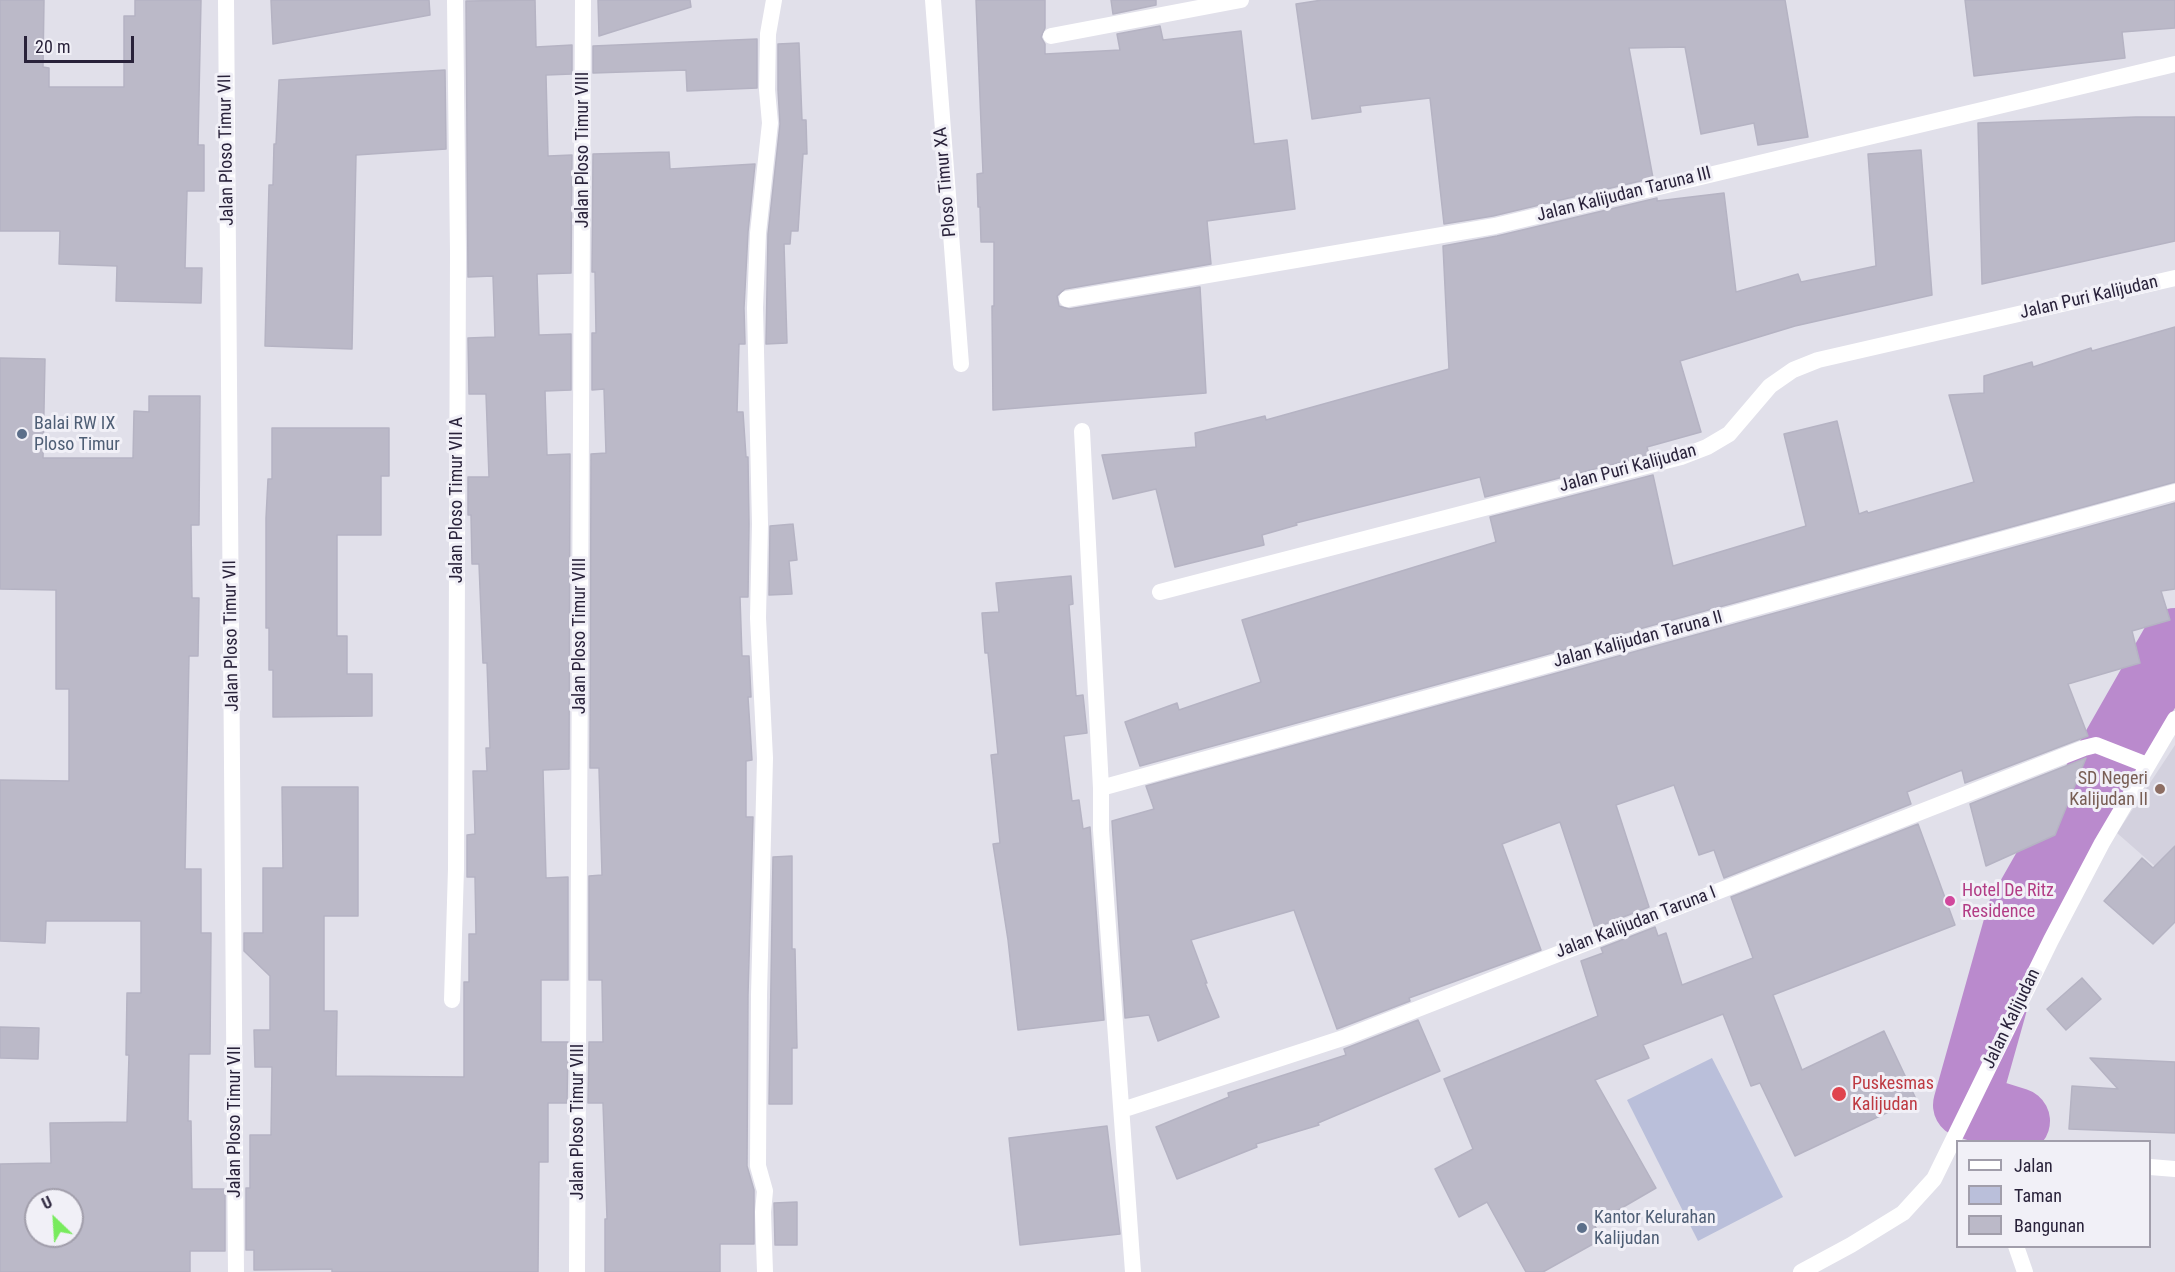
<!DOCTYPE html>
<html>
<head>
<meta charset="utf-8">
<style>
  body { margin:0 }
  #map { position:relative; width:2175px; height:1272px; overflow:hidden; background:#e1e0ea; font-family:"Roboto Condensed",sans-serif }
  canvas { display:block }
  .legend { position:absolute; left:1956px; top:1140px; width:195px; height:108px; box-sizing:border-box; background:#f1f0f7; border:2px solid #a19eab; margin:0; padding:8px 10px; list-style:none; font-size:18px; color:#29223a }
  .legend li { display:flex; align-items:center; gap:12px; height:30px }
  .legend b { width:30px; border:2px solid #a19eab }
  .north { position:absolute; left:24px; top:1188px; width:60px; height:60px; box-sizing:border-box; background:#f1f0f7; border:2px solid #a19eab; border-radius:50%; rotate:335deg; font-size:16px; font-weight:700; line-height:24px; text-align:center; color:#29223a }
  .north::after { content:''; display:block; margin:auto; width:21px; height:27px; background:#78eb5d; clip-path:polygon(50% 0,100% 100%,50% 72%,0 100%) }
  .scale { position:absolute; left:24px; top:36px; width:110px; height:27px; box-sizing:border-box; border:3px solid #29223a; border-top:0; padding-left:8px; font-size:18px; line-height:21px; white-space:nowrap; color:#29223a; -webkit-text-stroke:4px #f1f0f7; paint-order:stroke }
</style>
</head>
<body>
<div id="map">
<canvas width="2175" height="1272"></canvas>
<ul class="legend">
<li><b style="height:8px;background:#fff"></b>Jalan</li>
<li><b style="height:16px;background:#babfda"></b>Taman</li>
<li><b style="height:16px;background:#bbb9c8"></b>Bangunan</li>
</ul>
<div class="north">U</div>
<div class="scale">20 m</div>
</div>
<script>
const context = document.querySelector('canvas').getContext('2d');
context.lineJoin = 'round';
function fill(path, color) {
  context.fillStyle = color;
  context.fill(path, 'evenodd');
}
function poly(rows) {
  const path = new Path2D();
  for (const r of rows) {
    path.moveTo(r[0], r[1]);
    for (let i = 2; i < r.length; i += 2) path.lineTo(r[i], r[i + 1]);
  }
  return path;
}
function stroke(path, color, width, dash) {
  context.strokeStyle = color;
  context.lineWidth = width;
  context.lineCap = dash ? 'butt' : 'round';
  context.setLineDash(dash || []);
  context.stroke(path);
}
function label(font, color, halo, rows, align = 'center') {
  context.font = font + ' "Roboto Condensed",sans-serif';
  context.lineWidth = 6;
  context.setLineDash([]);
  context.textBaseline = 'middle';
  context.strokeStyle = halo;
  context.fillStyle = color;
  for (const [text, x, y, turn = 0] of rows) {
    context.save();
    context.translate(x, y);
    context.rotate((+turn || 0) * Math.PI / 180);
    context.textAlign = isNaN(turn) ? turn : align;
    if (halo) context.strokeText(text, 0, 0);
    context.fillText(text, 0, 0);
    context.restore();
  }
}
fill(poly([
  [2175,745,2175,884,2117,833]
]), '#d3d1de');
fill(poly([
  [1712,1058,1783,1197,1698,1241,1627,1100]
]), '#babfda');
stroke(poly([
  [2017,1121,1966,1105,2020,913,2175,641]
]), '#ba8acd', 66);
const building = poly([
  [0,0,44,0,43,67,49,68,49,87,124,87,124,16,135,16,135,0,201,0,198,145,204,145,204,191,187,191,185,268,202,268,201,303,116,301,117,266,59,264,60,231,0,231,0,0],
  [271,0,429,0,430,15,273,44,271,0],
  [535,0,536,47,572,45,572,74,546,75,548,156,572,155,571,273,537,274,539,335,571,334,571,390,545,391,547,455,570,454,569,769,543,770,546,878,568,877,568,980,541,980,541,1042,568,1042,567,1103,548,1103,548,1162,539,1162,538,1272,332,1272,332,1269,254,1270,254,1250,246,1250,246,1188,250,1188,250,1135,271,1135,272,1067,255,1067,254,1030,270,1030,270,976,244,951,244,933,263,933,263,868,283,868,282,787,358,787,358,916,324,916,324,1011,337,1011,336,1076,464,1077,464,982,469,982,469,934,476,934,475,877,467,877,467,835,475,834,473,771,487,771,486,748,490,748,487,663,483,663,479,564,472,564,471,515,468,515,468,477,489,477,486,394,469,394,468,338,495,337,493,276,468,277,466,1,535,0],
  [598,0,690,0,691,7,599,36,598,0],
  [976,0,1045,0,1045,28,1041,37,1045,44,1045,54,1120,50,1117,34,1160,26,1163,40,1241,31,1254,144,1287,140,1295,209,1207,221,1211,264,1065,289,1057,296,1059,306,1069,309,1200,287,1206,393,993,410,992,306,994,306,994,242,981,242,980,207,978,207,977,174,983,173,976,0],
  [1111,0,1156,0,1156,5,1113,14,1111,0],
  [1322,0,1785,0,1808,137,1758,145,1754,123,1701,134,1685,47,1629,48,1653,178,1493,216,1444,224,1430,98,1360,106,1361,112,1312,119,1296,4,1322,0],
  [1965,0,2175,0,2175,28,2122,32,2125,58,1974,76,1965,0],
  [757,39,757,88,687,91,686,70,593,73,593,46,757,39],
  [799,43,802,120,806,120,807,154,803,154,798,231,791,231,790,244,784,244,787,343,766,344,768,234,780,124,778,90,778,44,799,43],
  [445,70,446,149,356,155,352,349,265,346,269,185,273,185,274,144,276,144,279,80,445,70],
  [2136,117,2175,117,2175,241,1982,284,1978,123,2136,117],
  [1921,150,1932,295,1795,326,1680,361,1701,432,1647,447,1649,455,1485,497,1480,477,1296,523,1297,525,1262,535,1264,545,1175,567,1156,489,1113,499,1102,455,1196,447,1195,433,1265,416,1266,420,1449,369,1443,246,1497,236,1657,198,1657,201,1724,193,1736,292,1798,274,1801,282,1876,266,1868,154,1921,150],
  [669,152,670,169,755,164,748,232,744,308,745,344,739,344,737,412,743,412,746,457,748,457,749,524,748,597,740,597,742,656,749,656,751,697,748,697,752,760,746,761,746,817,753,817,748,995,747,1166,754,1190,754,1244,720,1244,720,1272,605,1272,605,1219,607,1219,603,1103,588,1103,589,1042,603,1042,602,980,589,980,589,876,602,875,599,768,590,768,591,454,606,453,604,389,592,390,592,333,596,333,595,272,592,272,593,154,669,152],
  [2175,327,2175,482,1140,766,1125,722,1177,703,1179,710,1261,682,1242,620,1496,542,1490,517,1653,475,1673,566,1806,526,1784,434,1837,421,1859,514,1867,511,1868,513,1974,482,1949,395,1984,393,1984,376,2032,362,2033,367,2091,348,2092,351,2175,327],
  [0,358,45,359,43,458,133,458,134,411,149,412,149,396,200,396,199,525,191,525,192,598,199,598,198,656,189,656,185,869,201,869,201,933,211,933,210,1054,189,1054,188,1121,191,1121,192,1189,225,1189,225,1251,190,1251,190,1272,0,1272,0,1164,51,1163,50,1123,127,1122,129,1055,126,1055,127,993,141,993,141,921,46,921,45,943,0,941,0,780,69,781,69,689,56,689,56,590,0,589,0,358],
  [36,1200,72,1200,72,1236,36,1236,36,1200],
  [272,428,389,428,389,476,381,476,381,535,337,535,337,636,347,636,347,674,372,674,372,716,273,717,273,670,269,670,269,628,266,628,266,518,268,479,272,479,272,428],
  [2175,503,2175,589,2161,591,2170,620,2132,631,2140,663,2068,684,2088,736,1965,783,1962,770,1907,792,1911,804,1724,878,1714,850,1699,855,1674,785,1616,805,1649,907,1595,928,1560,822,1502,844,1541,950,1409,998,1410,1001,1337,1029,1294,910,1191,940,1207,983,1205,983,1219,1017,1158,1041,1149,1015,1125,1018,1112,821,1154,809,1146,786,2175,503],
  [793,524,797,560,789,561,792,594,769,595,770,526,793,524],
  [1071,576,1073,604,1069,605,1076,696,1083,695,1087,733,1064,736,1072,801,1079,800,1083,829,1090,827,1104,1020,1018,1030,1008,940,993,844,1000,843,991,755,998,754,988,653,985,653,982,613,999,612,996,583,1071,576],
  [2086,758,2055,835,1986,866,1970,804,2086,758],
  [1918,824,1955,925,1773,995,1802,1070,1884,1031,1916,1099,1795,1156,1760,1083,1751,1086,1723,1014,1643,1045,1649,1058,1595,1080,1656,1188,1594,1224,1602,1239,1543,1272,1526,1272,1487,1202,1459,1217,1435,1169,1473,1149,1444,1079,1598,1016,1581,961,1603,953,1601,948,1655,927,1658,936,1666,933,1682,985,1753,958,1731,897,1918,824],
  [2175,846,2175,922,2153,944,2104,901,2142,858,2153,868,2175,846],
  [792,856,792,949,795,949,797,1048,792,1048,792,1104,769,1104,773,857,792,856],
  [2082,978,2101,999,2066,1030,2047,1009,2082,978],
  [1418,1020,1440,1071,1318,1123,1319,1125,1256,1144,1257,1147,1177,1179,1156,1127,1229,1097,1228,1093,1346,1055,1344,1049,1418,1020],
  [0,1027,39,1028,38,1059,0,1058,0,1027],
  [2090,1058,2175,1062,2175,1133,2069,1129,2072,1086,2118,1089,2090,1058],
  [1107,1126,1120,1234,1020,1245,1009,1138,1107,1126],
  [797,1202,797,1245,775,1245,774,1203,797,1202]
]);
fill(building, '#bbb9c8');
stroke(building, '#b5b3c3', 1.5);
stroke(poly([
  [226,0,236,1272],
  [933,0,961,364],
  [1051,36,1241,0],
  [1067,299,1495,226,2175,64],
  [1082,431,1101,788,1101,830,1133,1272],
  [1160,592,1681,457,1707,447,1729,434,1770,386,1793,370,1818,360,2175,278],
  [1101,788,2175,492],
  [452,1000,456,869,458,253,455,0],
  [1122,1110,1346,1037,2084,748,2096,745,2147,765],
  [2150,1167,2175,1169],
  [2016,1246,2025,1272],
  [577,1272,583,0],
  [765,1272,763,1212,765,1191,758,1166,759,995,765,758,758,618,760,524,755,308,758,233,770,123,767,90,768,34,774,0],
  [1801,1272,1851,1245,1903,1213,1934,1179,2051,940,2102,843,2175,719]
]), '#fff', 16);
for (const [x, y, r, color] of [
  [22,434,6,"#5c6f8a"],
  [2160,789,6,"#8d6e63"],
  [1950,901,6,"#d1479c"],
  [1839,1094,8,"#e0444e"],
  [1582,1228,6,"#5c6f8a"]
]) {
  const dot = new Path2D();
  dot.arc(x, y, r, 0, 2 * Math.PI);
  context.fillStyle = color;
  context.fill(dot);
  stroke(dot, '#f1f0f7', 2);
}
label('18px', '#29223a', '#f1f0f7', [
  ["Jalan Ploso Timur VII",227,150,-91],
  ["Jalan Ploso Timur VIII",583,150,-90],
  ["Ploso Timur XA",946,182,-95],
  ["Jalan Kalijudan Taruna III",1624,195,-14],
  ["Jalan Puri Kalijudan",2089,298,-13],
  ["Jalan Puri Kalijudan",1628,469,-15],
  ["Jalan Ploso Timur VII A",457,500,-90],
  ["Jalan Ploso Timur VII",232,636,-91],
  ["Jalan Ploso Timur VIII",580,636,-90],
  ["Jalan Kalijudan Taruna II",1638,640,-15],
  ["Jalan Kalijudan Taruna I",1636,923,-21],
  ["Jalan Kalijudan",2012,1019,-64],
  ["Jalan Ploso Timur VII",235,1122,-90],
  ["Jalan Ploso Timur VIII",578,1122,-90]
]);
label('18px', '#4e5e75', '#f1f0f7', [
  ["Balai RW IX",34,424],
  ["Ploso Timur",34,445],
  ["Kantor Kelurahan",1594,1218],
  ["Kalijudan",1594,1239]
], 'left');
label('18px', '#785e54', '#f1f0f7', [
  ["SD Negeri",2148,779],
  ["Kalijudan II",2148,800]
], 'right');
label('18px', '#b23c85', '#f1f0f7', [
  ["Hotel De Ritz",1962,891],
  ["Residence",1962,912]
], 'left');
label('18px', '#be3a42', '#f1f0f7', [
  ["Puskesmas",1852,1084],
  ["Kalijudan",1852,1105]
], 'left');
</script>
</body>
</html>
